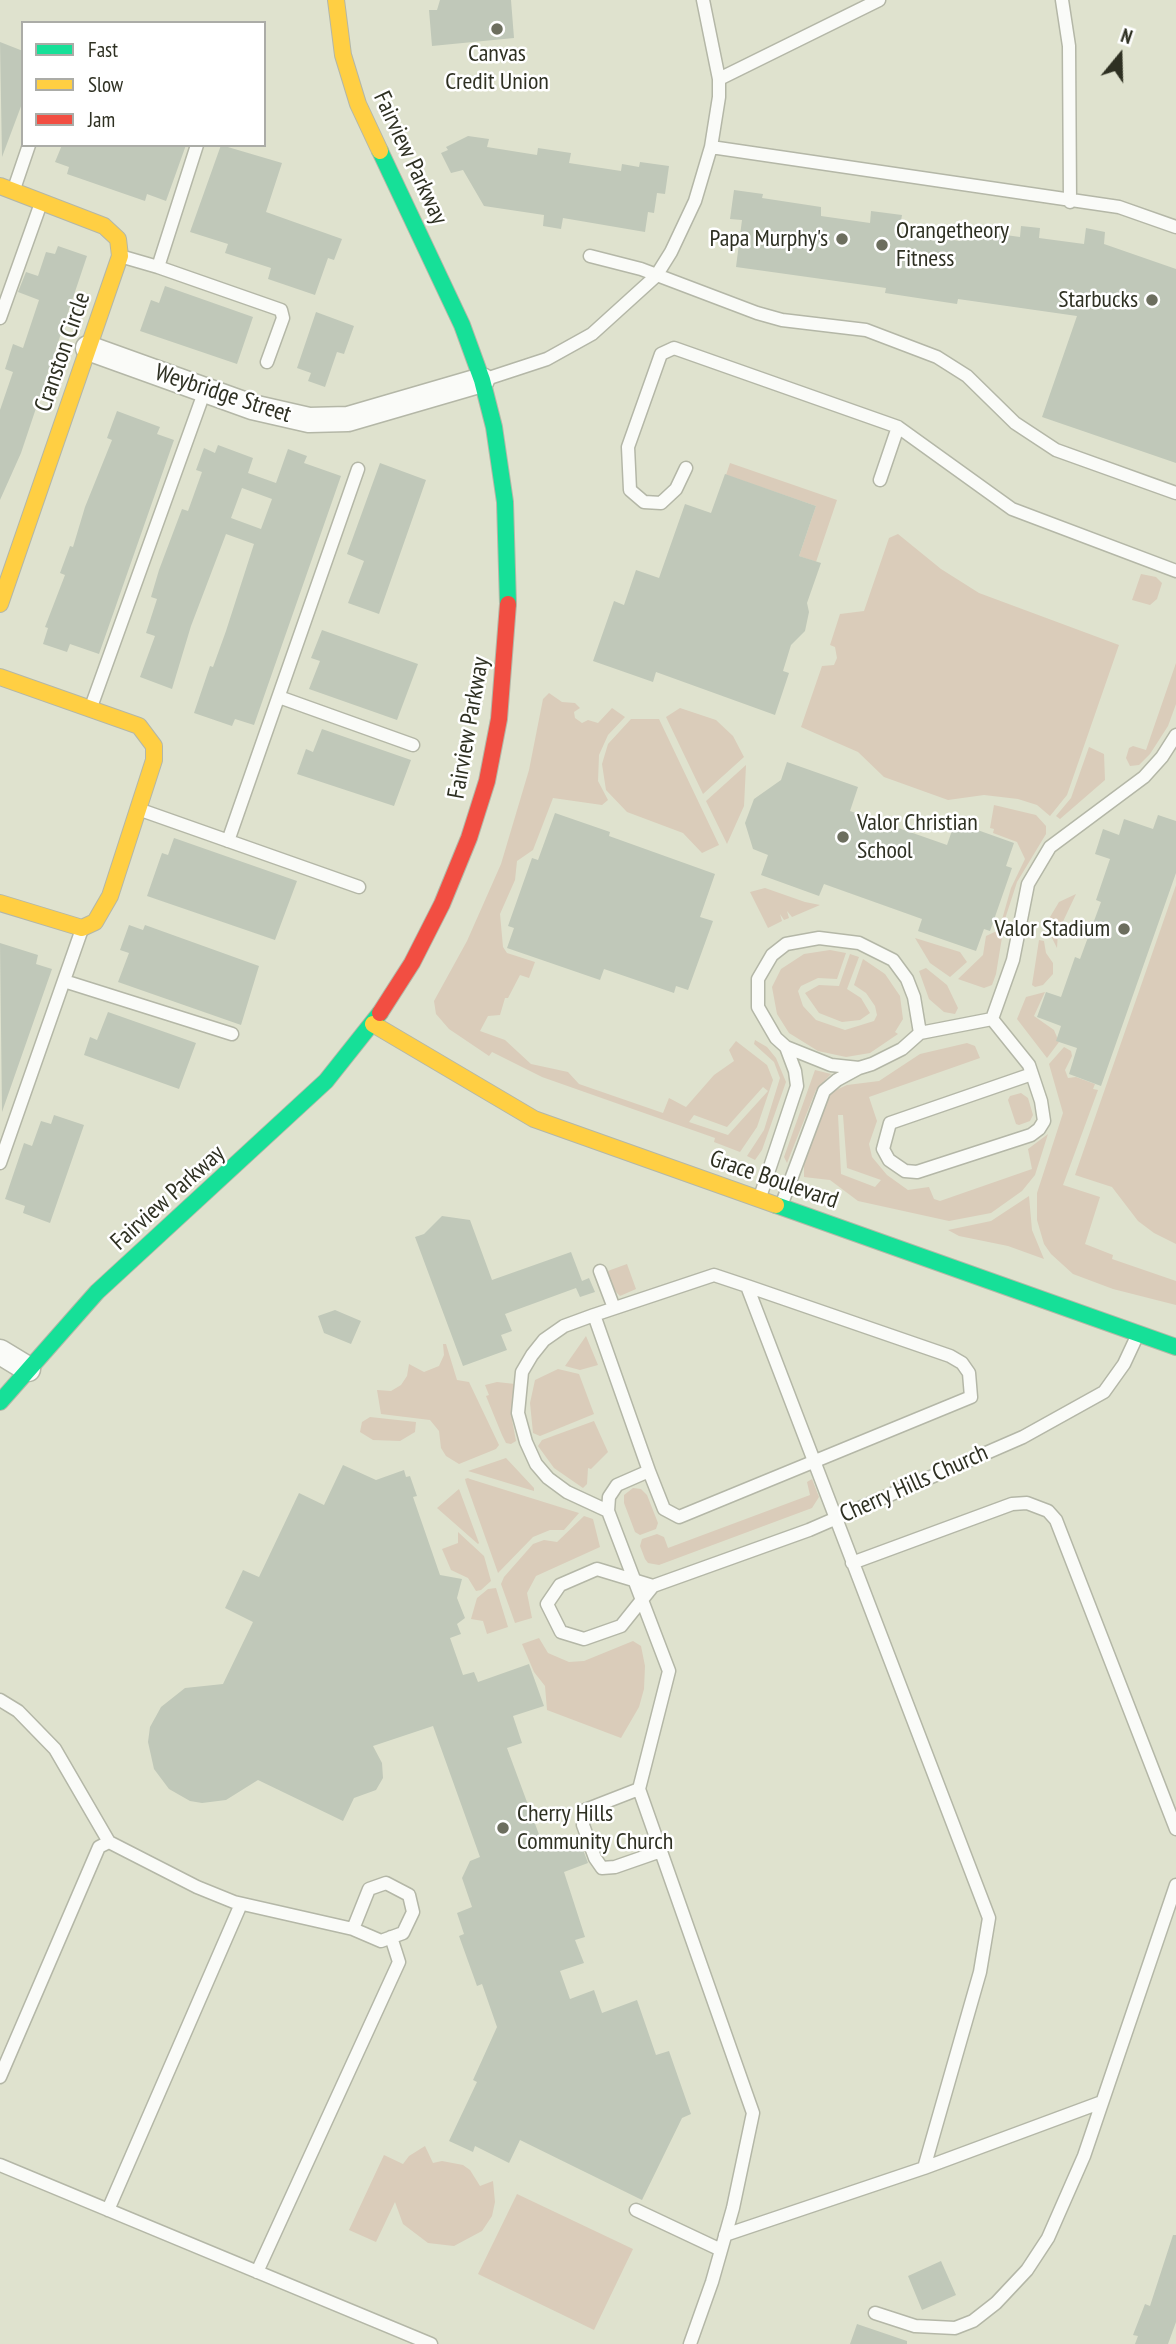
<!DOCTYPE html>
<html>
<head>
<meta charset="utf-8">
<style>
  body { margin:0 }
  #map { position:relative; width:1176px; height:2344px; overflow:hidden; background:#dfe2ce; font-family:"PT Sans Narrow",sans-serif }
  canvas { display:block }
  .legend { position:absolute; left:21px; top:21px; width:245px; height:126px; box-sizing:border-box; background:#fff; border:2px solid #abaca7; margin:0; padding:9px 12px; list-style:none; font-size:21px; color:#2e3022 }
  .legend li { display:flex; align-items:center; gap:14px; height:35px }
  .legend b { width:35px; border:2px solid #abaca7 }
  .north { position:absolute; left:1085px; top:21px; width:70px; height:70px; -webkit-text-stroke:5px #fff; paint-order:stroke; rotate:19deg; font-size:19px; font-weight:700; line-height:28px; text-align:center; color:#2e3022 }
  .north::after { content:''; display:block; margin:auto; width:24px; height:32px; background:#2e3022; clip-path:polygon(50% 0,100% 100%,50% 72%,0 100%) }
</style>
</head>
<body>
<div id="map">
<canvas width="1176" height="2344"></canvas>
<ul class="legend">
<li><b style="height:9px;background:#16e098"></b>Fast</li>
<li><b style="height:9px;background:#ffcf43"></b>Slow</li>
<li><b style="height:9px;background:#f24e42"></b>Jam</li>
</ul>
<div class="north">N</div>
</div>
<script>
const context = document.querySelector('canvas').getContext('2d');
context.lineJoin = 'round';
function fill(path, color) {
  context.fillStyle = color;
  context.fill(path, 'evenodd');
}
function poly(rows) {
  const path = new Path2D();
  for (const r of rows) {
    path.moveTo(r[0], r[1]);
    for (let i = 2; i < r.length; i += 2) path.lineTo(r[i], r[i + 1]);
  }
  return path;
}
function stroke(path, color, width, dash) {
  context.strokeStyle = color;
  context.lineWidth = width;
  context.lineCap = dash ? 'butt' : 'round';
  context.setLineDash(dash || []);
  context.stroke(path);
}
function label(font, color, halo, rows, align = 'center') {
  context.font = font + ' "PT Sans Narrow",sans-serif';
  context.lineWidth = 5;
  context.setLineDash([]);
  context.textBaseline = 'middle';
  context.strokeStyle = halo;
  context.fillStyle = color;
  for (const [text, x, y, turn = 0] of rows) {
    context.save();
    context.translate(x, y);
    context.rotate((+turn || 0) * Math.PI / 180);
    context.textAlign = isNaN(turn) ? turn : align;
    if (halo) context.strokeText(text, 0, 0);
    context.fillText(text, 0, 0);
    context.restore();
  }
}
fill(poly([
  [730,463,837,500,816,562,799,556,816,506,726,475],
  [898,534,941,569,979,593,1119,645,1067,795,1050,816,1037,805,1018,799,984,795,948,800,884,777,858,752,801,727,822,666,834,665,837,658,835,647,830,645,840,614,864,611,889,538],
  [1141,574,1156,577,1162,583,1157,599,1150,605,1132,600],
  [1176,663,1176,704,1168,726,1150,754,1139,765,1130,766,1126,758,1129,748,1133,746,1146,750],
  [549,693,562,702,575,703,580,708,574,712,575,718,582,723,588,720,598,723,612,708,625,717,608,735,599,755,598,781,608,800,602,805,553,798,533,850,517,861,515,880,500,914,503,947,507,953,535,962,529,978,520,975,508,998,505,998,500,1015,488,1016,480,1031,505,1040,531,1064,568,1072,579,1084,663,1113,669,1098,686,1107,714,1075,734,1061,729,1050,736,1041,767,1065,773,1080,757,1127,740,1152,714,1142,715,1138,542,1077,492,1052,489,1056,449,1029,436,1014,434,1001,467,941,501,864,529,770,543,699],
  [763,1087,768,1091,728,1135,689,1122,694,1115,727,1127],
  [680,708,716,720,733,736,744,757,703,794,666,717],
  [631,719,659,719,719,845,702,853,683,833,627,812,606,790,602,764,608,744],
  [1089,747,1104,754,1105,780,1060,819,1056,816,1071,798],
  [746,765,744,806,727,844,706,801],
  [994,805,1036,815,1046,826,1046,834,1017,882,1005,919,996,974,992,985,984,988,958,979,983,955,986,936,999,930,1011,888,1025,859,1017,842,993,833,994,829,990,828],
  [1176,885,1176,1244,1154,1233,1138,1221,1112,1187,1075,1175],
  [765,888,805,902,820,905,792,917,787,911,789,918,784,920,780,914,782,921,768,928,750,892],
  [1076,894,1058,932,1057,948,1049,932,1050,917,1059,902],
  [915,938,960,952,967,962,950,977,930,963],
  [1039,940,1044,941,1046,953,1053,963,1053,974,1043,985,1035,987,1032,985],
  [830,950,846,953,837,979,818,978,801,986,798,991,803,1006,816,1020,845,1030,874,1021,877,1015,875,1006,866,993,854,985,863,959,885,974,900,996,903,1019,895,1032,898,1034,870,1053,846,1057,818,1051,789,1033,777,1014,772,987,781,969,804,954],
  [850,954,859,957,847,989,861,998,870,1013,860,1020,842,1022,819,1013,805,993,819,985,839,986],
  [926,968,947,985,958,1008,955,1014,944,1012,929,999,919,971],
  [1045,992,1034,1016,1054,1030,1059,1042,1047,1058,1017,1019,1026,997],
  [755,1040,767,1047,776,1058,786,1082,762,1150,755,1160,747,1156,764,1130,780,1078,774,1062,754,1044],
  [967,1043,975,1046,980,1058,869,1097,877,1121,869,1144,872,1157,887,1175,908,1190,929,1187,934,1199,940,1201,1032,1169,1028,1149,1048,1134,1035,1175,1022,1191,991,1213,949,1221,858,1201,830,1180,804,1177,804,1165,827,1098,834,1091,847,1085,879,1081,920,1054],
  [838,1115,843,1115,847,1168,881,1180,875,1187,841,1174],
  [1064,1047,1071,1051,1072,1056,1065,1070,1068,1078,1076,1077,1095,1084,1093,1089,1098,1090,1063,1185,1100,1197,1085,1244,1113,1255,1112,1259,1176,1281,1176,1305,1113,1289,1073,1274,1051,1254,1044,1244,1037,1220,1037,1193,1063,1113,1049,1064],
  [815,1070,831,1074,816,1090,787,1163,784,1157],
  [1021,1093,1028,1098,1033,1115,1030,1121,1019,1125,1016,1124,1008,1100,1010,1096],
  [1029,1196,1032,1230,1044,1259,1008,1246,959,1236,948,1230,991,1221],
  [627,1264,636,1289,620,1296,611,1287,605,1272],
  [586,1336,598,1365,580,1370,565,1366],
  [443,1344,446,1344,457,1380,469,1382,499,1445,496,1449,459,1464,446,1456,441,1448,439,1431,430,1420,381,1414,377,1390,391,1391,401,1385,407,1376,409,1364,424,1372,439,1366,444,1355],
  [558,1369,579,1374,594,1414,540,1436,533,1433,530,1403,535,1380],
  [497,1382,515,1384,511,1414,516,1441,511,1444,506,1443,502,1435,486,1396,489,1395,485,1385],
  [370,1417,416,1422,415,1432,400,1441,373,1440,360,1432,362,1422],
  [594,1421,608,1452,591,1469,588,1468,587,1484,583,1488,554,1468,538,1446,542,1440],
  [506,1458,534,1488,534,1491,468,1471],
  [468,1478,470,1479,579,1513,564,1530,550,1530,533,1537,498,1573,466,1483,465,1479],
  [812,1479,819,1497,812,1508,659,1565,648,1563,645,1559,640,1546,642,1539,657,1534,664,1537,668,1548,810,1495,807,1482],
  [633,1488,641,1489,647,1495,658,1523,656,1529,640,1535,635,1532,624,1503,624,1495],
  [459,1489,479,1543,478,1544,437,1508],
  [584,1516,593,1519,600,1547,536,1576,527,1593,532,1618,515,1623,501,1584,504,1577,533,1544,544,1540,557,1542],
  [458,1532,484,1556,491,1581,481,1590,476,1591,468,1578,451,1570,442,1549,458,1543],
  [496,1588,508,1627,487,1634,483,1621,471,1619,477,1598,488,1589],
  [539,1638,548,1653,569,1662,584,1661,633,1641,641,1646,645,1666,644,1689,639,1707,621,1738,547,1710,545,1686,534,1672,522,1644],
  [425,2146,433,2163,442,2161,463,2165,470,2170,480,2186,493,2181,495,2202,492,2216,482,2231,454,2246,428,2243,403,2224,395,2202,376,2242,349,2230,384,2155,403,2164,409,2156],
  [517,2194,633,2249,594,2330,478,2274]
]), '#daccba');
fill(poly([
  [440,0,511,0,514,38,432,46,429,10,437,10],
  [0,42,23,51,23,101,2,157],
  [468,136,489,139,487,147,537,155,538,148,571,153,569,163,621,171,622,164,639,167,640,162,669,166,665,194,657,193,654,213,648,212,645,232,563,218,561,229,543,226,544,215,484,206,463,170,451,173,441,153,448,150,446,147],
  [62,145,186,145,166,201,147,194,145,201,67,174,69,167,55,162],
  [221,145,282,163,266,212,342,239,334,260,328,258,315,295,268,279,271,268,225,253,228,244,190,232],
  [734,190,763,194,762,198,821,207,821,216,870,223,871,211,902,215,899,232,960,241,962,229,1020,237,1021,226,1040,228,1039,238,1084,244,1086,228,1105,232,1104,244,1176,269,1176,463,1042,417,1077,316,958,299,957,304,885,293,886,288,736,267,742,220,730,219],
  [58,246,87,256,21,453,0,500,0,410,13,372,5,369,13,344,23,348,39,300,18,292,26,272,38,276,46,252,55,254],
  [165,286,253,317,237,364,140,331,151,300,159,303],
  [316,312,354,326,344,354,337,352,325,387,308,381,311,373,297,368],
  [117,411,160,427,157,434,174,440,99,654,70,644,67,652,43,644,48,628,45,627,65,575,60,573,70,546,73,547,85,507,112,440,107,438],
  [218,445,253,458,248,473,276,483,288,449,307,456,304,463,341,476,254,725,235,719,232,726,194,713,210,666,213,667,226,631,254,544,226,534,191,626,172,689,140,677,155,636,146,633,157,599,151,597,159,570,182,509,188,511,202,472,196,470,204,448,215,453],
  [242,488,272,499,261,529,231,518],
  [380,463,426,480,379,614,348,603,364,561,347,554],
  [725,474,816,506,799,556,821,563,807,603,809,612,805,631,791,645,783,671,789,673,775,715,656,672,653,682,593,661,614,601,624,605,636,570,659,578,685,504,711,513],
  [322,630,418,664,397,720,309,689,320,661,311,658],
  [322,729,411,760,394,806,297,774,306,749,313,752],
  [787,762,858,787,850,811,947,845,955,822,1014,843,1006,866,1012,868,990,931,984,929,976,951,918,931,922,919,824,884,819,896,761,875,768,855,753,849,745,823,754,799,781,780],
  [555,813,610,832,609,836,715,874,700,917,713,921,688,990,676,986,674,993,604,969,600,980,507,948,514,928,508,926,532,858,538,860],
  [1158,815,1176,821,1176,873,1101,1086,1069,1074,1077,1048,1056,1041,1061,1026,1037,1017,1046,992,1061,997,1075,957,1080,959,1101,902,1096,900,1110,859,1095,854,1103,829,1119,835,1124,819,1153,829],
  [174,838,297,881,275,940,147,896,162,853,168,855],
  [129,925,143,930,145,925,259,966,241,1025,118,982,129,953,120,950],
  [0,943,38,955,36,964,52,969,2,1112],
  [108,1012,196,1043,179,1089,84,1055,90,1037,97,1040],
  [54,1115,84,1125,50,1223,23,1213,25,1206,5,1199,24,1143,32,1146,41,1121,51,1124],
  [442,1216,470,1220,492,1280,571,1252,582,1281,589,1278,595,1292,580,1297,576,1288,505,1314,512,1331,501,1335,507,1350,463,1366,415,1237,424,1234],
  [335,1310,361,1321,351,1344,324,1333,318,1316],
  [343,1465,376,1480,404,1470,406,1477,410,1476,417,1496,413,1497,440,1575,462,1579,457,1598,465,1618,457,1624,461,1634,450,1638,463,1675,474,1672,478,1682,529,1664,544,1706,513,1716,522,1743,507,1748,544,1848,578,1836,588,1863,564,1872,585,1937,575,1940,584,1963,560,1971,570,1999,594,1990,602,2013,637,2000,656,2055,669,2051,691,2114,682,2118,642,2200,520,2140,509,2163,475,2146,473,2152,449,2141,477,2082,473,2080,497,2027,482,1984,477,1986,459,1936,464,1934,457,1913,472,1907,462,1878,470,1861,480,1857,433,1726,373,1746,382,1763,383,1778,376,1790,354,1798,343,1821,258,1780,226,1800,202,1803,190,1801,169,1789,154,1769,148,1742,150,1727,161,1707,185,1688,223,1684,253,1622,225,1608,243,1570,259,1577,299,1493,324,1505],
  [1173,2235,1176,2235,1176,2322,1168,2344,1135,2344,1138,2336,1133,2335,1145,2304,1150,2306],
  [941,2261,956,2295,922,2310,908,2276],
  [857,2324,907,2341,907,2344,850,2344]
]), '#c0c8b9');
const lane = poly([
  [1062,0,1069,46,1070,202],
  [719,79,879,0],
  [711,147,1119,207,1176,227],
  [14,189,29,145],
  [120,256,158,267,197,145],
  [590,256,641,269,757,313,782,320,866,330,937,357,967,376,1015,423,1056,450,1176,493],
  [158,267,281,310,283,318,267,362],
  [0,318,41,203],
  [483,380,547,359,592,334,656,276,671,252,695,201,711,147,719,97,719,79,703,0],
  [686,468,676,489,661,503,644,502,630,490,628,447,661,354,674,348,898,427,1012,509,1176,571],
  [880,480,898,427],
  [279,697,413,745],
  [91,707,205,390],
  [138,809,359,887],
  [228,841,358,469],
  [64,981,232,1034],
  [920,1033,914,997,907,979,893,960,859,943,819,938,786,944,772,955,758,979,758,1007,776,1038,786,1047,831,1065,859,1068,872,1064,902,1049,920,1033,992,1019],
  [1032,1074,890,1123,883,1149,889,1160,905,1171,917,1172,1031,1135,1039,1129,1044,1121,1041,1101,1029,1065,992,1019,1013,960,1028,884,1050,847,1144,777,1162,757,1176,735],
  [0,1163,82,929],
  [760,1197,797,1086,795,1071,786,1047],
  [781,1206,824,1091,837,1080,859,1068],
  [600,1271,614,1308],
  [594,1315,564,1326,544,1340,532,1355,522,1372,518,1413,526,1442,536,1464,548,1478,567,1492,608,1511],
  [649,1471,664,1509,679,1517,971,1397,969,1373,962,1363,950,1356,747,1286],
  [852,1563,1012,1504,1027,1503,1048,1511,1056,1520,1176,1829],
  [653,1586,621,1626,584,1639,561,1632,547,1604,560,1585,597,1569,653,1586,809,1530,1023,1437,1104,1392,1124,1364,1138,1334],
  [0,1700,18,1711,55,1749,109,1842,197,1887,234,1902,353,1929,381,1941,403,1933,413,1912,409,1895,386,1883,369,1889,353,1929],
  [639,1789,585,1810,583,1825,595,1858,602,1868,615,1867,661,1851],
  [0,2077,99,1847,109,1842],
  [0,2165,431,2344],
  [924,2168,1102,2102],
  [108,2210,241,1904],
  [636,2210,721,2250],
  [257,2272,399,1962,391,1937],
  [875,2313,915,2326,955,2328,973,2321,996,2303,1027,2270,1048,2238,1084,2156,1176,1885],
  [690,2344,712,2282,733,2208,753,2113,639,1789,669,1671,608,1511,609,1497,617,1485,649,1471,594,1315,714,1275,747,1286,989,1918,980,1972,924,2168,725,2235]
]);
const street = poly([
  [88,348,252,407,309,420,348,419,482,380],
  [0,1352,28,1369]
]);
const fast = poly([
  [380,151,462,325,482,380,494,427,505,502,508,604],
  [776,1205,1176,1347],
  [0,1402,97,1292,326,1081,380,1013]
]);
const slow = poly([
  [336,0,343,55,358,104,380,151],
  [0,186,104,226,118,239,120,256,0,604],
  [0,677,139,726,154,746,154,760,110,896,95,922,82,928,0,903],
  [373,1024,534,1119,776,1205]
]);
const jam = poly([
  [380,1013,412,963,442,904,469,838,487,781,499,719,508,604]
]);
stroke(lane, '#b4b7a7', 15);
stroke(street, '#b4b7a7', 27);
stroke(fast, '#b4b7a7', 18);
stroke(slow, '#b4b7a7', 18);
stroke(jam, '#b4b7a7', 18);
stroke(lane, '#fafbf8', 12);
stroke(street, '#fafbf8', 24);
stroke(fast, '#16e098', 16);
stroke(slow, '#ffcf43', 16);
stroke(jam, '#f24e42', 16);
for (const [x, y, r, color] of [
  [497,29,7,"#6c6e5e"],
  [842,239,7,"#6c6e5e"],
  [882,245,7,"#6c6e5e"],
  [1152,300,7,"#6c6e5e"],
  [843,837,7,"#6c6e5e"],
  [1124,929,7,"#6c6e5e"],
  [503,1828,7,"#6c6e5e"]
]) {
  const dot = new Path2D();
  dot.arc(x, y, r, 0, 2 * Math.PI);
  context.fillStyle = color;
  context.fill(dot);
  stroke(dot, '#fff', 2.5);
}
label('24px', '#2e3022', '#fff', [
  ["Canvas",497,54,"center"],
  ["Credit Union",497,82,"center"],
  ["Orangetheory",896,231],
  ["Fitness",896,259],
  ["Papa Murphy's",828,239,"right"],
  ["Starbucks",1138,300,"right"],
  ["Valor Christian",857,823],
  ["School",857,851],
  ["Valor Stadium",1110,929,"right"],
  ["Cherry Hills",517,1814],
  ["Community Church",517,1842]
], 'left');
label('24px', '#2e3022', '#fff', [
  ["Fairview Parkway",410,158,65],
  ["Cranston Circle",63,352,-71],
  ["Weybridge Street",223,394,18],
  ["Fairview Parkway",469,728,-80],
  ["Grace Boulevard",774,1180,19],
  ["Fairview Parkway",168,1198,-42],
  ["Cherry Hills Church",914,1484,-24]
]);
</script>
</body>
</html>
